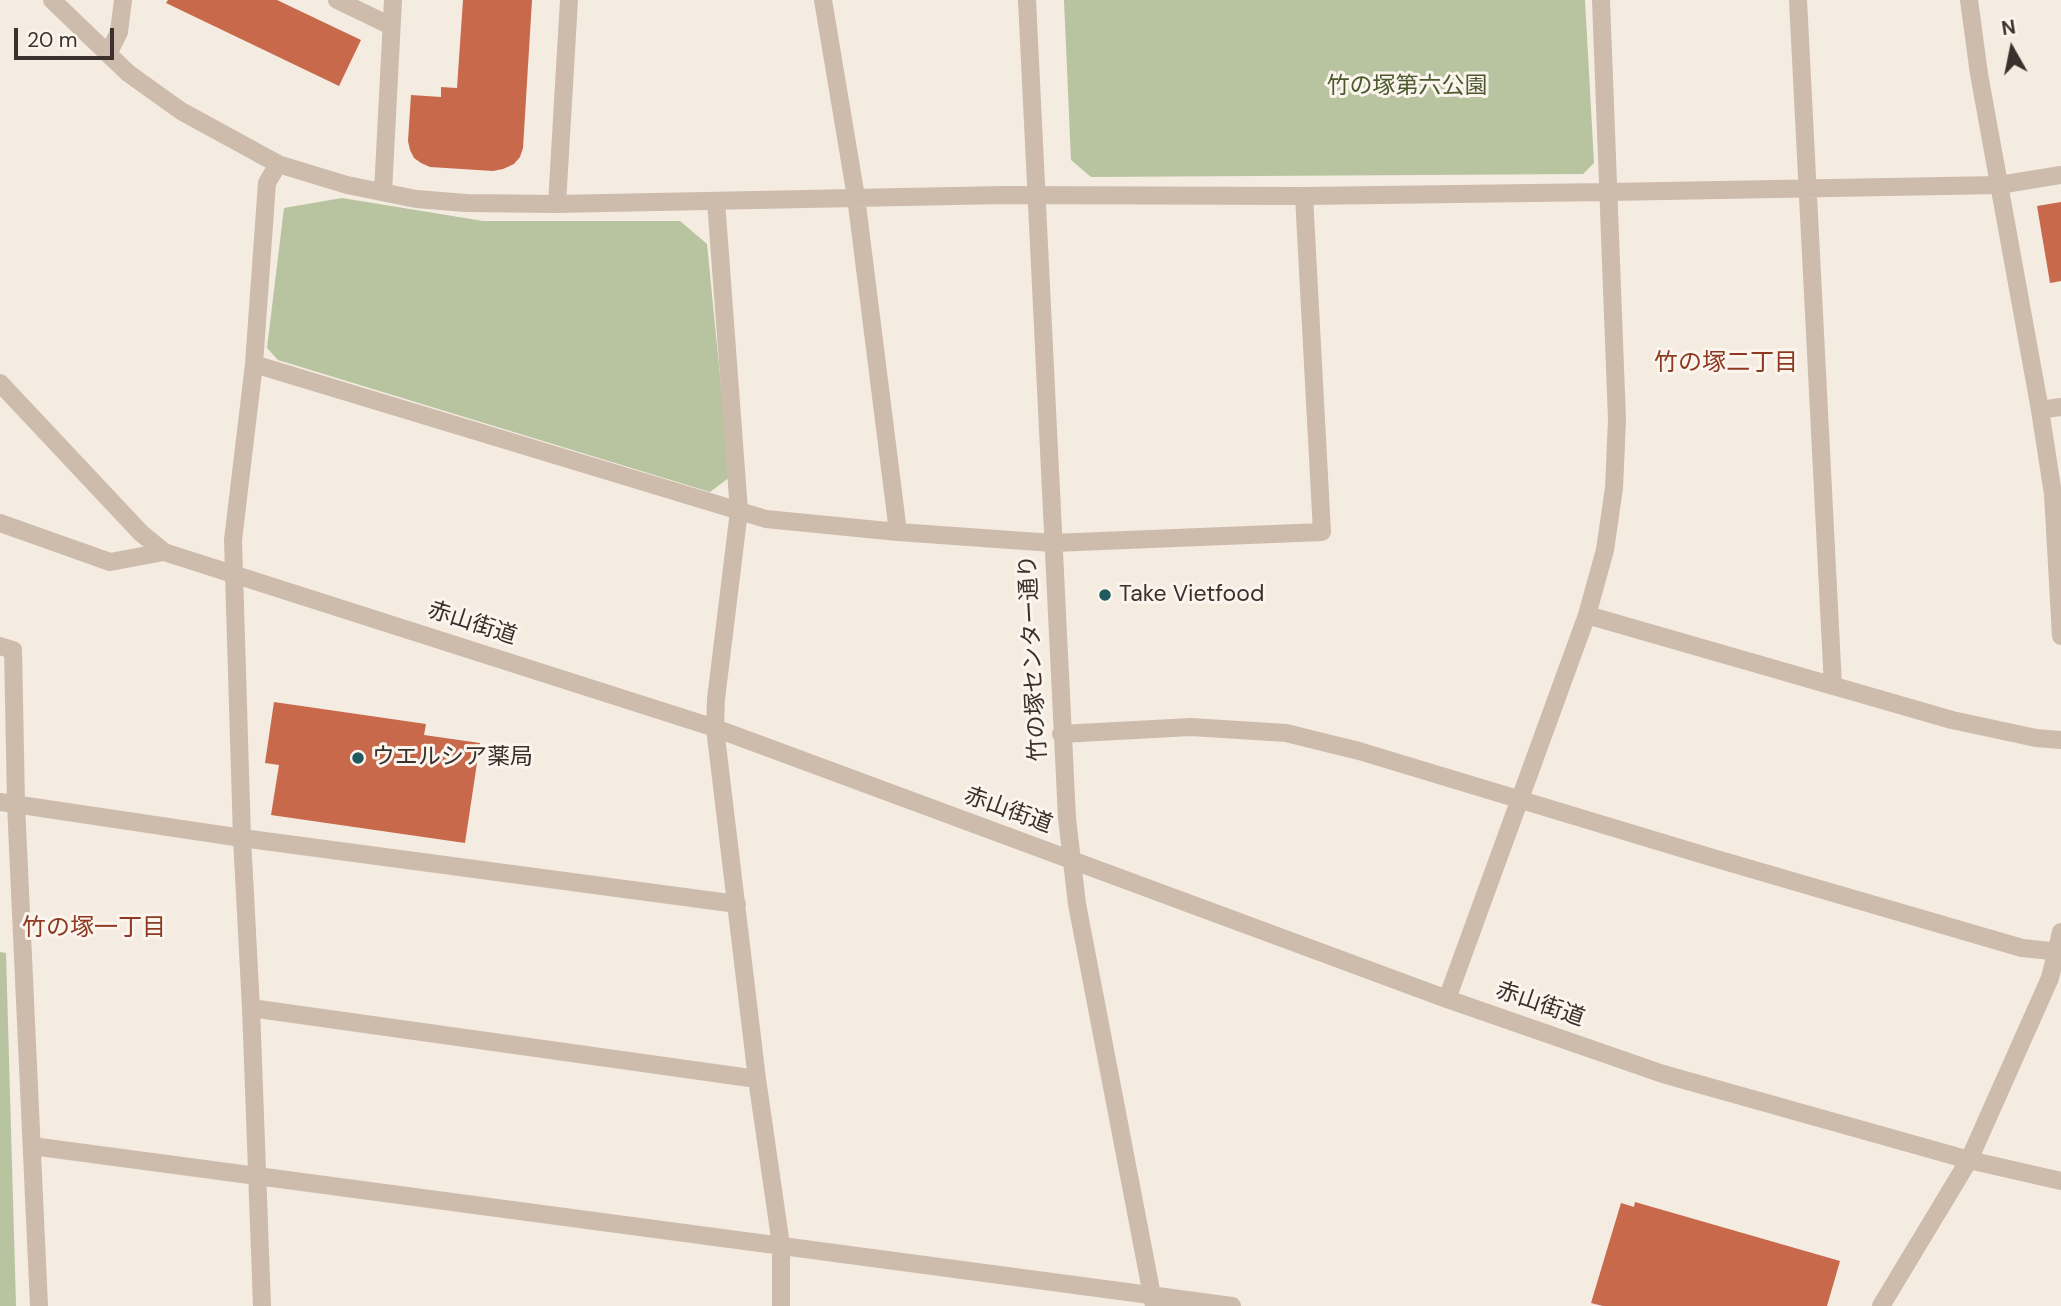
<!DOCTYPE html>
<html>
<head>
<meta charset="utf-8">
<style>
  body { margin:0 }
  #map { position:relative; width:2061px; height:1306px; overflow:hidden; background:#f4ebe1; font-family:"DM Sans",sans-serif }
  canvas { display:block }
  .north { position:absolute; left:1977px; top:14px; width:70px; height:70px; -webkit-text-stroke:5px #fbf5ee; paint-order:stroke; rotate:351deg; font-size:19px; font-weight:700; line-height:28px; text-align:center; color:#3b302b }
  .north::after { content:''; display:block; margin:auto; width:24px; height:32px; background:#3b302b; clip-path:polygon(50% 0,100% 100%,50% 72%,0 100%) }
  .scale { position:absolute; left:14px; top:28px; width:100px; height:32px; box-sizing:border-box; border:4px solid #3b302b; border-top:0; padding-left:9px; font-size:21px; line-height:24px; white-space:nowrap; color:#3b302b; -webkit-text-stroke:5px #fbf5ee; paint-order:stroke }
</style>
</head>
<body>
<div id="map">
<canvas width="2061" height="1306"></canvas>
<div class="north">N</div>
<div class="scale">20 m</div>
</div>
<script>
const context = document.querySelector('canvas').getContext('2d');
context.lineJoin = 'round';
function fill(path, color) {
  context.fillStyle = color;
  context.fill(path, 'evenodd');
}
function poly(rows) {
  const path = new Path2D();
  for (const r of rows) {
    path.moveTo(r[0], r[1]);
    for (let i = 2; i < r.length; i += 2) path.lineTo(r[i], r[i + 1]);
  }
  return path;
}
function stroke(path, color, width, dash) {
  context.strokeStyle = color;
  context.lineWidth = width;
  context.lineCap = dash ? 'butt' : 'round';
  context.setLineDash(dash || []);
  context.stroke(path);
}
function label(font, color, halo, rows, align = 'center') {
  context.font = font + ' "DM Sans","Noto Sans JP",sans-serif';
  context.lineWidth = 6;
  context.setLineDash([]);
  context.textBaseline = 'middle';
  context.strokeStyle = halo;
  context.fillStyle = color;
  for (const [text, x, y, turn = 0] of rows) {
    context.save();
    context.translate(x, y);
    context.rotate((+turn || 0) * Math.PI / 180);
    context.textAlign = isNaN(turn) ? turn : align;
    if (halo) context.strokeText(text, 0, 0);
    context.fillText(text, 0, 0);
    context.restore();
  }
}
fill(poly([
  [1064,0,1585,0,1594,163,1583,174,1091,177,1071,160],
  [342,198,483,221,680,221,707,244,730,477,710,492,278,360,267,348,284,208],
  [0,952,6,953,16,1306,0,1306]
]), '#b8c4a0');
fill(poly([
  [168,0,277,0,361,40,339,86,166,3],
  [463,0,532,0,523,148,520,157,514,164,503,169,493,171,430,167,421,163,414,158,410,150,408,141,411,95,441,97,441,87,457,88],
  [2061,202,2061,281,2050,283,2037,206],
  [274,702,426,724,424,735,480,743,465,843,271,815,279,765,265,763],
  [1635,1202,1840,1261,1827,1306,1603,1306,1591,1303,1621,1203,1634,1207]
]), '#c8694b');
stroke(poly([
  [52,0,128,73,181,111,278,164,347,185,416,199,466,203,557,204,1003,195,1304,196,1608,192,1999,185,2061,175],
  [337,0,391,26],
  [823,0,856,197,898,532],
  [1027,0,1067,818,1077,904,1154,1306],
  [1798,0,1833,686],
  [1969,0,1979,74,2040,410,2053,494,2061,636],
  [108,54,119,32,123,0],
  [383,192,393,0],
  [716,201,739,511,716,699,715,728,757,1079,781,1245,781,1306],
  [557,204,569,0],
  [254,364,766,519,898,532,1053,543,1322,532,1304,196],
  [0,383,141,533,164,552,715,728,1447,999,1663,1074,1969,1160,2061,1181],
  [2040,410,2061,407],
  [0,523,110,562,164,552],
  [1587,615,1952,720,2036,738,2061,740],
  [0,646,13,650,16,804,39,1306],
  [1061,734,1191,727,1286,733,1359,751,1710,857,2022,948,2061,952],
  [0,802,242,838,737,904],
  [1447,999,1587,615,1605,550,1614,488,1617,420,1601,0],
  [251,1008,757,1079],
  [32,1146,1232,1306],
  [262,1306,251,1008,242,838,233,540,254,364,267,183,278,164],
  [1881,1306,1969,1160,2050,978,2061,932]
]), '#cdbbac', 18);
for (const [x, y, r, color] of [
  [1105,595,7,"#1f5a5e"],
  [358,758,7,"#1f5a5e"]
]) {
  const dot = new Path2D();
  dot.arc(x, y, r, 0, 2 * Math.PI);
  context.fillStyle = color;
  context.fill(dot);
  stroke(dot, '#fbf5ee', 2.5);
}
label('23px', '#4a5a2e', '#fbf5ee', [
  ["竹の塚第六公園",1407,87]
]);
label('23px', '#3b302b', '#fbf5ee', [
  ["Take Vietfood",1119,595],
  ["ウエルシア薬局",372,758]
], 'left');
label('23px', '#3b302b', '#fbf5ee', [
  ["赤山街道",472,624,18],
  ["竹の塚センター通り",1034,658,-93],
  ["赤山街道",1008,811,20],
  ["赤山街道",1540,1005,19]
]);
label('24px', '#8c3b22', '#fbf5ee', [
  ["竹の塚二丁目",1726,364],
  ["竹の塚一丁目",94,929]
]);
</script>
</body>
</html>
